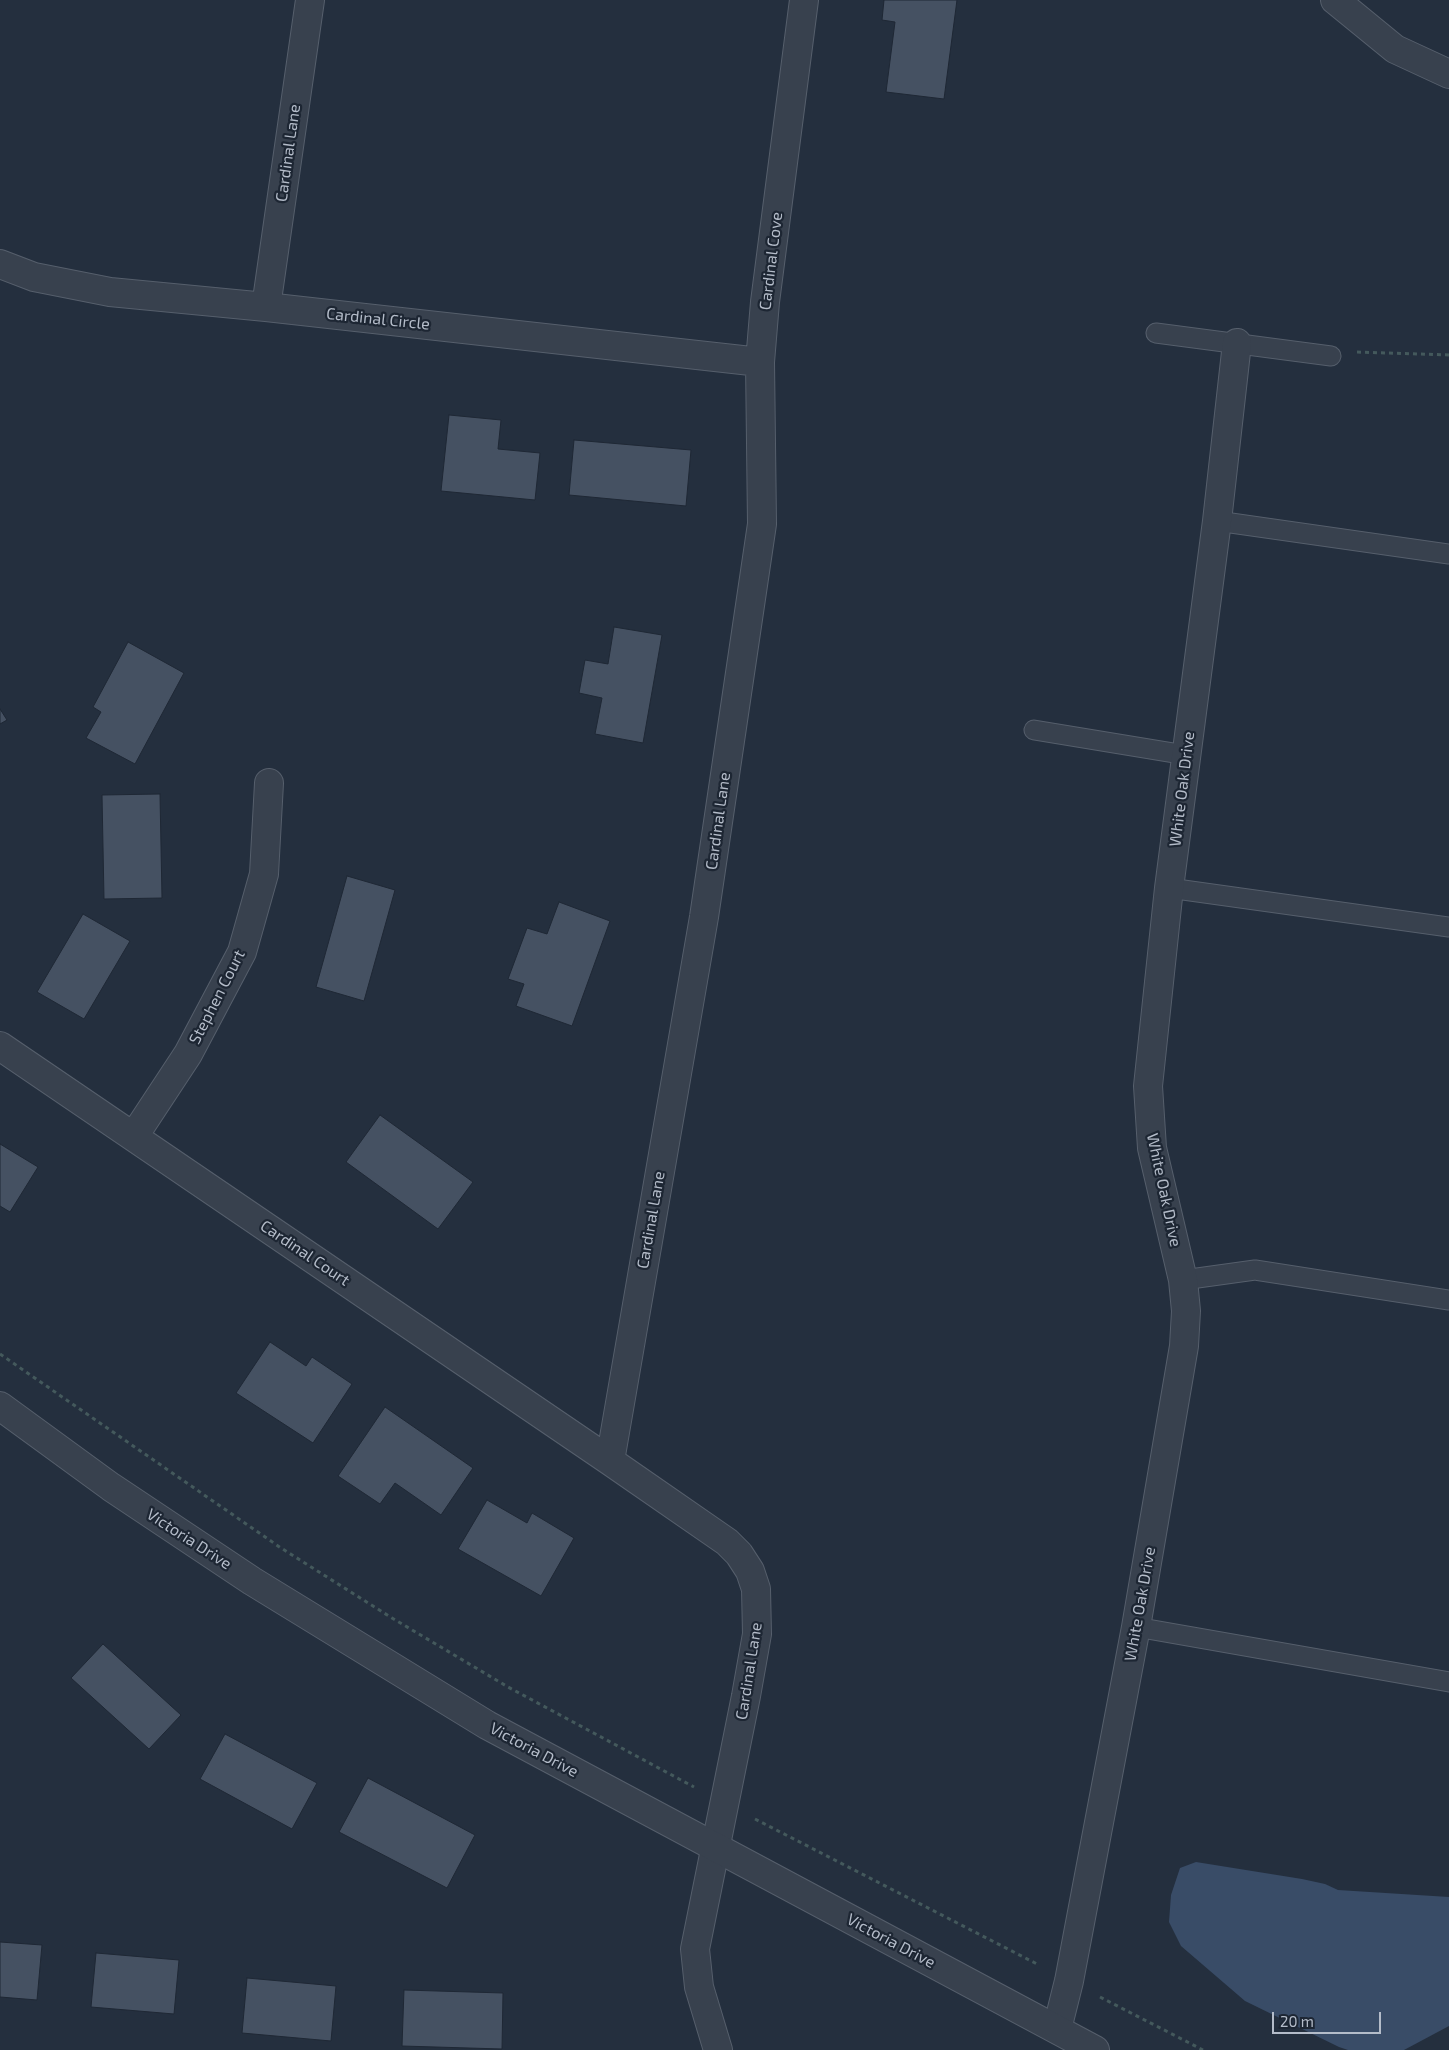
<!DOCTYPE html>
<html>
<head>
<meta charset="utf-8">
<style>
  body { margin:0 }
  #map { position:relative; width:1449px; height:2050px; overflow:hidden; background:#242f3e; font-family:"Exo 2",sans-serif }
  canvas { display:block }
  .scale { position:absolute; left:1272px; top:2012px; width:109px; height:22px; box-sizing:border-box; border:2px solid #b4bcc9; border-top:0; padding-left:6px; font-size:15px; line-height:18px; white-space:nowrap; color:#b4bcc9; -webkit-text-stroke:4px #1d2633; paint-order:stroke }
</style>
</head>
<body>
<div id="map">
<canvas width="1449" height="2050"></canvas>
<div class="scale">20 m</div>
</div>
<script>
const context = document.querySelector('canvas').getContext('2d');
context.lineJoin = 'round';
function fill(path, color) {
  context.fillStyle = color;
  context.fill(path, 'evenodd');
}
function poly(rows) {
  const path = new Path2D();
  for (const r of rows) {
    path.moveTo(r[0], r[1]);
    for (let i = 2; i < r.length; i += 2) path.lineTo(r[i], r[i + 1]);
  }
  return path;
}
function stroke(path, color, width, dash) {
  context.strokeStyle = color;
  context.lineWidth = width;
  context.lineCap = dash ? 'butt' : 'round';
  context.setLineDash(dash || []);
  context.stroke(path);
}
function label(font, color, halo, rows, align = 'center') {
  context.font = font + ' "Exo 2",sans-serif';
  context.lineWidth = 4.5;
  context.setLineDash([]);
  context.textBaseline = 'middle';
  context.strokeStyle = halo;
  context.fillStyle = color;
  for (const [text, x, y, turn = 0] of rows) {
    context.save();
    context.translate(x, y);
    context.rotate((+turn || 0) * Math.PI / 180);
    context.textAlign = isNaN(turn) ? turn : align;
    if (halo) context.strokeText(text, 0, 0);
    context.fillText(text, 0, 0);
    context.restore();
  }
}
fill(poly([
  [1196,1862,1302,1879,1325,1884,1338,1890,1449,1897,1449,2026,1404,2050,1348,2050,1339,2047,1245,2001,1181,1946,1169,1922,1171,1895,1180,1868]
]), '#394c67');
const building = poly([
  [884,0,957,0,944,99,886,92,895,22,882,20,884,0],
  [449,415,501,420,498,449,540,453,535,500,441,491,449,415],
  [574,440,691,450,686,506,569,495,574,440],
  [614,627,662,635,643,743,595,734,602,698,579,693,585,660,608,664,614,627],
  [128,642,184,673,135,764,86,738,101,712,93,707,128,642],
  [0,709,7,720,0,724,0,709],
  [160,794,162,898,104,899,102,795,160,794],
  [347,876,395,890,364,1001,316,987,347,876],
  [559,902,610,921,572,1026,516,1006,524,984,508,979,527,928,547,934,559,902],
  [83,914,130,941,84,1019,37,992,83,914],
  [380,1115,473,1182,438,1229,346,1162,380,1115],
  [0,1144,38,1167,10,1212,0,1206,0,1144],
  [270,1342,306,1366,312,1357,352,1384,313,1443,236,1393,270,1342],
  [385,1407,473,1468,441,1515,395,1483,380,1504,338,1476,385,1407],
  [487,1500,527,1523,532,1513,574,1538,541,1596,458,1549,487,1500],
  [103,1644,181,1715,149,1749,71,1678,103,1644],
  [225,1734,317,1783,292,1829,200,1779,225,1734],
  [368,1778,475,1835,447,1888,339,1832,368,1778],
  [0,1942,42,1945,37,2000,0,1997,0,1942],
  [96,1953,179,1960,174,2014,91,2007,96,1953],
  [247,1978,336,1986,331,2041,242,2033,247,1978],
  [404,1990,503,1993,502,2049,402,2046,404,1990]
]);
fill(building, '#455162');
stroke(building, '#1f2835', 1);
const service = poly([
  [1156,333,1331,356],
  [1217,521,1449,554],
  [1034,730,1186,755],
  [1169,888,1449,927],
  [1183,1280,1255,1270,1449,1300],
  [1136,1627,1449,1682]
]);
const minor = poly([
  [1335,0,1395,49,1449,74],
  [0,264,34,277,110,292,266,307,760,362],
  [266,307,310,0],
  [0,1046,610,1461,727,1542,739,1554,750,1571,756,1589,757,1634,746,1696,695,1949,699,1987,718,2050],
  [134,1136,188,1054,242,952,264,874,269,783],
  [610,1461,704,917,762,524,760,362,765,302,804,0],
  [1057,2029,1069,1981,1136,1627,1184,1346,1186,1311,1183,1280,1152,1148,1148,1086,1169,888,1217,521,1237,343]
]);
const tertiary = poly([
  [0,1406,111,1487,252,1581,487,1725,1095,2050]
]);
stroke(service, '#565f6c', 21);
stroke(minor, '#565f6c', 30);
stroke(tertiary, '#565f6c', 30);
stroke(poly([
  [1357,352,1449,355],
  [0,1354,281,1548,392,1618,508,1687,694,1787],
  [755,1819,1039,1965],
  [1100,1997,1203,2050]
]), '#44595c', 3, [4, 4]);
stroke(service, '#38414e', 19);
stroke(minor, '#38414e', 28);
stroke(tertiary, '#38414e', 28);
label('16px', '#b4bcc9', '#1d2633', [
  ["Cardinal Lane",288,153,-82],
  ["Cardinal Cove",771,261,-83],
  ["Cardinal Circle",378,319,6],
  ["White Oak Drive",1182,789,-83],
  ["Cardinal Lane",718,821,-82],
  ["Stephen Court",217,997,-63],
  ["White Oak Drive",1164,1190,78],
  ["Cardinal Lane",651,1220,-80],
  ["Cardinal Court",305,1253,34],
  ["Victoria Drive",189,1539,33],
  ["White Oak Drive",1140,1604,-80],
  ["Cardinal Lane",749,1671,-81],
  ["Victoria Drive",534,1750,28],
  ["Victoria Drive",891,1941,28]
]);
</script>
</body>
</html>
